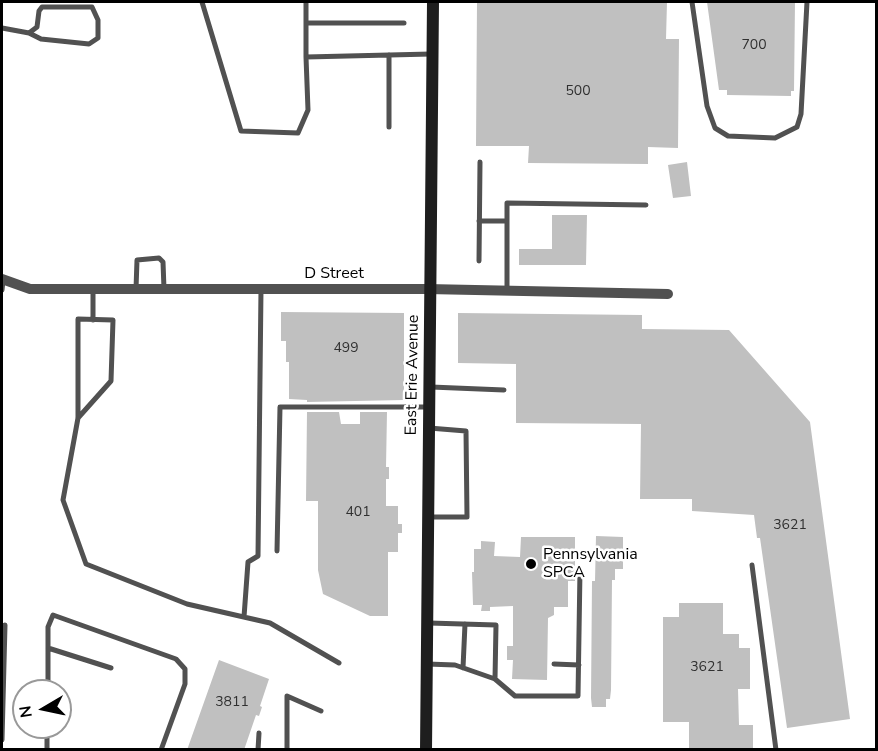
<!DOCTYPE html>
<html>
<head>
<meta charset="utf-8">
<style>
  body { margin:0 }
  #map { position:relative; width:878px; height:751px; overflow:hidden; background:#fff; font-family:"Nunito Sans",sans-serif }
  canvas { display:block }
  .frame { position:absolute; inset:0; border:3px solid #000; pointer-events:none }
  .north { position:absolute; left:12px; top:679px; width:60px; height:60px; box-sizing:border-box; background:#fff; border:2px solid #999; border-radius:50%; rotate:261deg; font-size:16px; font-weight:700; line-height:24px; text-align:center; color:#000 }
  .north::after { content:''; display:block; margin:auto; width:21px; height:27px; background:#000; clip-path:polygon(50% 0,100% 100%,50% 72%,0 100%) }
</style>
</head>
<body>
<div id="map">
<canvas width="878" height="751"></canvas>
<div class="frame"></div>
<div class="north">N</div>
</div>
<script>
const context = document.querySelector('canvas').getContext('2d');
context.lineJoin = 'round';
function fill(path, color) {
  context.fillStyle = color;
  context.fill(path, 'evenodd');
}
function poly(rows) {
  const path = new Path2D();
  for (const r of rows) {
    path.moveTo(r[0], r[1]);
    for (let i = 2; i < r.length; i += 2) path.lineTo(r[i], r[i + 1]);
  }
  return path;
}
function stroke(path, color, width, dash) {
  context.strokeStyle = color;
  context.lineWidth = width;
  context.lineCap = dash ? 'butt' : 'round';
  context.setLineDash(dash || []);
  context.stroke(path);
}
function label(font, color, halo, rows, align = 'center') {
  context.font = font + ' "Nunito Sans",sans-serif';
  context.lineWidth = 5;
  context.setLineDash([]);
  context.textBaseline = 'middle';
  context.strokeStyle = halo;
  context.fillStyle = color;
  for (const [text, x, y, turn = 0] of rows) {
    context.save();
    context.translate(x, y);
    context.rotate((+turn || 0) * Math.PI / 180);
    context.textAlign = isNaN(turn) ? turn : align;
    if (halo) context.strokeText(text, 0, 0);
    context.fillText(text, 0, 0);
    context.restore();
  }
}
fill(poly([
  [477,2,667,2,666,39,679,39,678,148,648,147,648,164,528,163,529,146,476,146],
  [707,2,795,2,794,91,791,91,791,96,727,95,727,90,719,90],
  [687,162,691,196,673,198,668,165],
  [552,215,587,215,586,265,519,265,519,249,552,249],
  [281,312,404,313,404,400,307,402,307,400,289,399,289,362,286,362,286,341,281,341],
  [458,313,642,315,642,329,729,330,810,422,850,719,787,728,760,538,757,538,754,515,692,511,692,499,640,499,641,424,516,423,516,364,458,363],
  [307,412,339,412,341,424,360,424,360,412,387,412,386,467,389,467,389,479,386,479,386,506,398,506,398,524,402,524,402,533,398,533,398,552,388,552,388,616,370,616,323,594,318,570,318,501,306,501],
  [596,536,623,537,623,569,615,569,615,580,612,580,611,690,610,699,606,699,606,707,592,707,591,698,592,581,595,581],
  [521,537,575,537,575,581,568,581,568,607,554,607,554,615,548,618,547,680,512,679,513,660,507,660,507,646,513,646,513,606,490,607,490,611,481,611,482,605,473,605,472,572,474,572,474,549,481,549,481,541,495,542,494,556,520,557],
  [679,603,723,603,723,634,739,634,739,648,750,648,750,689,738,689,739,725,753,725,753,750,689,750,689,722,663,722,663,617,679,617],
  [219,660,269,679,260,706,262,707,259,716,256,715,244,750,187,750]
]), '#c0c0c0');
stroke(poly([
  [202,2,241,131,298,133,308,110,306,57],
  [306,2,306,57,431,54],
  [692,2,707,106,715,128,728,136,775,138,797,127,801,114,807,2],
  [306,23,404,23],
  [2,28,29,33,41,39,89,44,98,38,98,20,92,7,42,7,39,11,37,27,29,33],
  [389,127,389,55],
  [479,221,507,221,507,290],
  [507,221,507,203,646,205],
  [479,261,480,162],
  [93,289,93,320],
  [136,289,137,260,159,258,163,262,164,289],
  [2,290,3,280],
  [431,387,504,390],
  [78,418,111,381,113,320,78,319,78,418,63,500,86,564,187,604,270,623,339,663],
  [428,517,467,517,466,431,429,428],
  [277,551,280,407,428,407],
  [752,565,776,750],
  [244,617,248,562,258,556,261,289],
  [48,648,111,668],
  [427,664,455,665,495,679,496,625,429,623],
  [554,664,579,665],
  [463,668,465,624],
  [495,679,515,696,578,696,580,570],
  [48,691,48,627,53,615,176,659,185,669,185,684,161,750],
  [2,740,5,625],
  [47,750,47,727],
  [258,750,259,733],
  [287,750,287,696,321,711]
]), '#515151', 5);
stroke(poly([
  [2,279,30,289,427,289,668,294]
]), '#515151', 10);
stroke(poly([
  [426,750,433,2]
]), '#1e1e1e', 12);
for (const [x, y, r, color] of [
  [531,564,6,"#000"]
]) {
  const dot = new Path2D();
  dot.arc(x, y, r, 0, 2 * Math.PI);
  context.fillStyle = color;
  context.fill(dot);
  stroke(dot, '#fff', 2);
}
label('14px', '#303030', null, [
  ["700",754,46],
  ["500",578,92],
  ["499",346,349],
  ["401",358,513],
  ["3621",790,526],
  ["3621",707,668],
  ["3811",232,703]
]);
label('16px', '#000', '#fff', [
  ["D Street",334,274],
  ["East Erie Avenue",413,375,-89]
]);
label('16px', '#000', '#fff', [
  ["Pennsylvania",543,555],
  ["SPCA",543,573]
], 'left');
</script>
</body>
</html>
